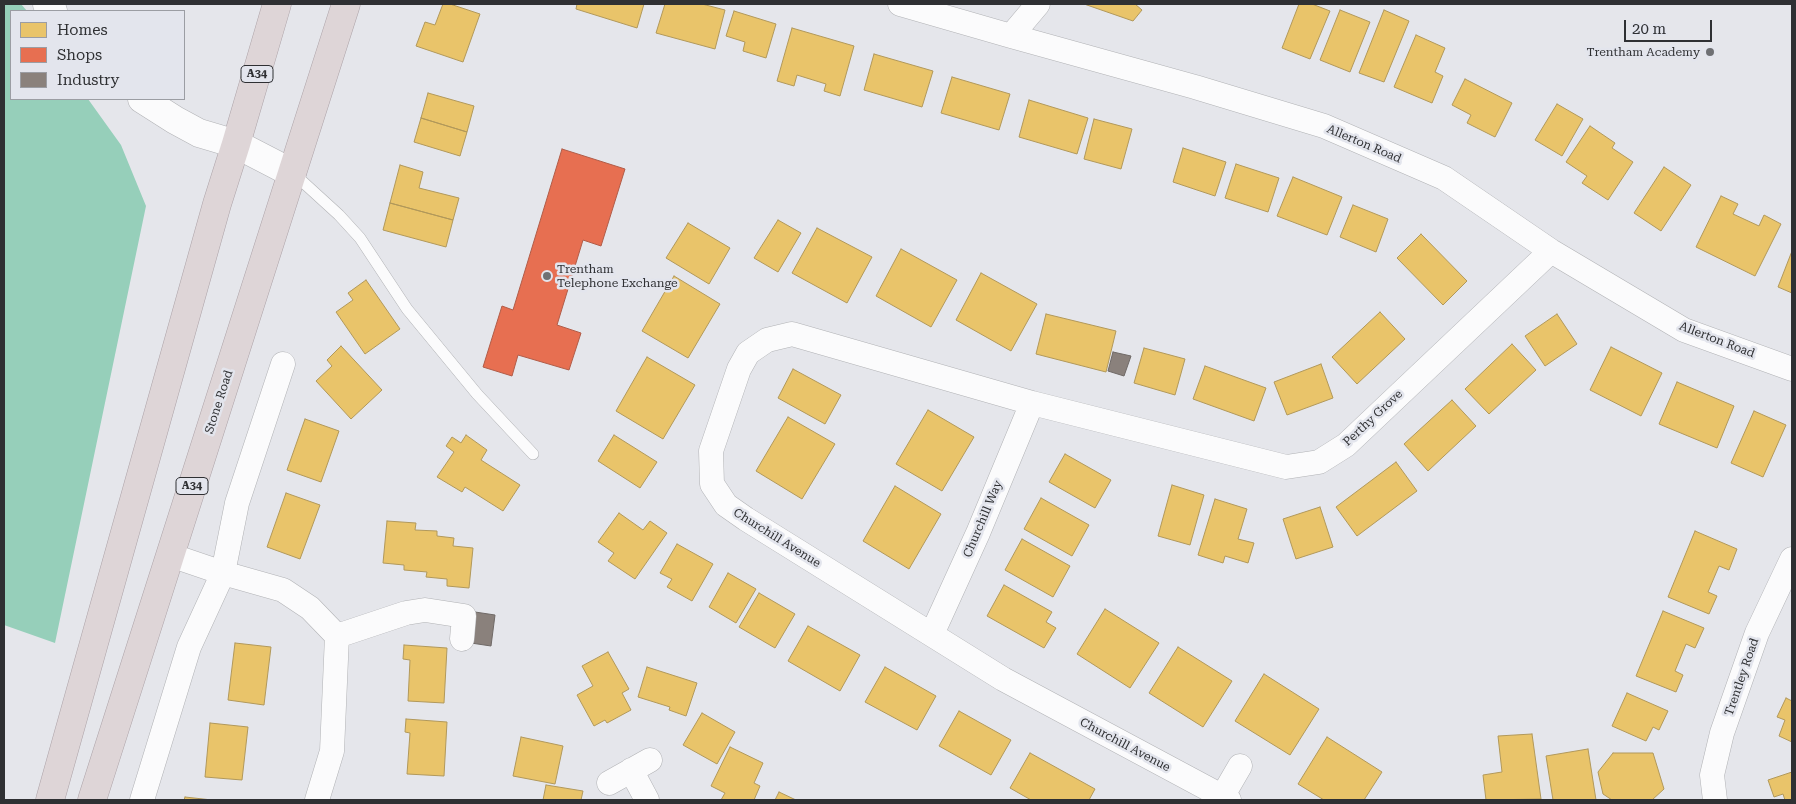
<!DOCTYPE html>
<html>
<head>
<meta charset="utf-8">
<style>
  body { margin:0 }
  #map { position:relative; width:1796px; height:804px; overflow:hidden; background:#e5e6eb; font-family:"Roboto Serif",serif }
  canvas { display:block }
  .frame { position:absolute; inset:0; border:5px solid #2f3033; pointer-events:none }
  .legend { position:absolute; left:10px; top:10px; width:175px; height:90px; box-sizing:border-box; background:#e3e5ed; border:1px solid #9b9da3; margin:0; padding:6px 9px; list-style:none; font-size:15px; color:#2f3033 }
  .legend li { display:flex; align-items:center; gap:10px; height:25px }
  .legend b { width:25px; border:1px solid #9b9da3 }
  .scale { position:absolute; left:1624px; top:20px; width:88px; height:22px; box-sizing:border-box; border:2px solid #2f3033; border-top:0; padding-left:6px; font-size:15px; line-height:18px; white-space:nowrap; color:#2f3033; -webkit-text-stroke:4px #e3e5ed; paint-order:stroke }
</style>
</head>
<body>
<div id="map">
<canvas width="1796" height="804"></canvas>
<div class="frame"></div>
<ul class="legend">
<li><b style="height:14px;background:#e9c46a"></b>Homes</li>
<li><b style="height:14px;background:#e76f51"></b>Shops</li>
<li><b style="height:14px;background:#8a817c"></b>Industry</li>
</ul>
<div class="scale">20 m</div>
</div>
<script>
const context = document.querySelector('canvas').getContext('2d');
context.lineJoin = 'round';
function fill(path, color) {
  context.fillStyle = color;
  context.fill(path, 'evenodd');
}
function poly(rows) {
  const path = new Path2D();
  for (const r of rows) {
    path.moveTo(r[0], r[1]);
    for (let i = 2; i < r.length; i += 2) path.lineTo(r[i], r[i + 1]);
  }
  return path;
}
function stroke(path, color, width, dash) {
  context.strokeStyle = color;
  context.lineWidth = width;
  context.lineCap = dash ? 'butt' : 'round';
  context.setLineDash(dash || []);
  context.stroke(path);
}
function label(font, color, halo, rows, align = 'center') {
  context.font = font + ' "Roboto Serif",serif';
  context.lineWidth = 5;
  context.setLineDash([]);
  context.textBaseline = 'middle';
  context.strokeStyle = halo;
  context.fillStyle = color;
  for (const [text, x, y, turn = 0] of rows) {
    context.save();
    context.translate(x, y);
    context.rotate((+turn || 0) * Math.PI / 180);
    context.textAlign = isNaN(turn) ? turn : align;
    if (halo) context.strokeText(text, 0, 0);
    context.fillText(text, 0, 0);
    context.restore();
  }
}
fill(poly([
  [4,4,21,4,27,11,11,11,11,99,88,99,121,145,146,206,55,643,4,625]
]), '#96cfba');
const homes = poly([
  [443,4,450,4,480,14,463,62,416,46,425,22,435,25,443,4],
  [577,4,644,4,637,28,576,9,577,4],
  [665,4,702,4,725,10,715,49,656,33,665,4],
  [1084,4,1135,4,1142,10,1133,21,1084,4],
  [1299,4,1312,4,1330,11,1310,59,1282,48,1299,4],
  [1340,10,1370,22,1350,72,1320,60,1340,10],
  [1384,10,1409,21,1384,82,1359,73,1384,10],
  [734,11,776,24,766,58,743,51,745,42,726,36,734,11],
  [792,28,854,46,840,96,824,91,826,84,797,75,794,86,777,81,792,28],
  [1416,35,1445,48,1435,72,1443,76,1432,103,1394,87,1416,35],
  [874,54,933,71,922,107,864,90,874,54],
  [952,77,1010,94,999,130,941,113,952,77],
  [1465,79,1512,103,1495,137,1467,123,1471,115,1452,105,1465,79],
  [428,93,474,106,467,132,421,118,428,93],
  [1029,100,1088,118,1077,154,1019,137,1029,100],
  [1557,104,1583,119,1562,156,1535,140,1557,104],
  [421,118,467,132,460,156,414,142,421,118],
  [1094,119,1132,129,1121,169,1084,159,1094,119],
  [1590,126,1615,143,1612,148,1633,162,1608,200,1582,183,1587,176,1566,162,1590,126],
  [1183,148,1226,162,1215,196,1173,182,1183,148],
  [1236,164,1279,178,1268,212,1225,198,1236,164],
  [400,165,423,172,419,188,459,198,453,220,390,203,400,165],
  [1664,167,1691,185,1661,231,1634,213,1664,167],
  [1293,177,1342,197,1327,235,1277,216,1293,177],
  [1721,196,1738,204,1733,214,1759,226,1764,215,1781,224,1755,276,1696,247,1721,196],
  [390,203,453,220,446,247,383,230,390,203],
  [1353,205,1388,219,1376,252,1340,237,1353,205],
  [778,220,801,233,778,272,754,258,778,220],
  [688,223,730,248,709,284,666,258,688,223],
  [817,228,872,257,847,303,792,273,817,228],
  [1421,234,1467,281,1443,305,1397,258,1421,234],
  [901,249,957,280,931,327,876,296,901,249],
  [1792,251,1792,293,1778,287,1792,251],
  [981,273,1037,304,1011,351,956,320,981,273],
  [674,276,720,304,688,358,642,331,674,276],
  [366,280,400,329,365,354,336,312,353,300,348,293,366,280],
  [1380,312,1405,339,1357,384,1332,357,1380,312],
  [1046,314,1116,331,1106,372,1036,354,1046,314],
  [1557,314,1577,344,1545,366,1525,336,1557,314],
  [1512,344,1536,370,1489,414,1465,389,1512,344],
  [341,346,382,390,351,419,316,381,332,366,327,360,341,346],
  [1611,347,1662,373,1641,416,1590,390,1611,347],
  [1144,348,1185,359,1175,395,1134,383,1144,348],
  [647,357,695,385,663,439,616,411,647,357],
  [1321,364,1333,398,1287,415,1274,382,1321,364],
  [1205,366,1266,388,1254,421,1193,399,1205,366],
  [793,369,841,395,825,424,778,398,793,369],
  [1677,382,1734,406,1717,448,1659,424,1677,382],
  [1452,400,1476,426,1428,471,1404,444,1452,400],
  [928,410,974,437,942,491,896,464,928,410],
  [1754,411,1786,425,1763,477,1731,463,1754,411],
  [788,417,835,444,802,499,756,471,788,417],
  [305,419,339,431,321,482,287,470,305,419],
  [466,435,487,450,481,460,520,485,503,511,465,487,462,492,437,477,454,452,446,446,452,437,461,443,466,435],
  [614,435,657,462,640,488,598,461,614,435],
  [1065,454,1111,480,1095,508,1049,482,1065,454],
  [1396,462,1417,491,1357,536,1336,507,1396,462],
  [1172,485,1204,495,1190,545,1158,536,1172,485],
  [895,486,941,514,909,569,863,541,895,486],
  [286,493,320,505,300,559,267,547,286,493],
  [1041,498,1089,525,1072,556,1024,529,1041,498],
  [1215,499,1247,509,1238,539,1254,543,1248,563,1225,556,1223,563,1198,555,1215,499],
  [1320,507,1333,547,1296,559,1283,519,1320,507],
  [619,513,643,530,650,521,667,533,635,579,608,561,614,553,598,542,619,513],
  [387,521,416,523,415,530,437,531,437,536,454,538,453,546,473,548,469,588,447,586,447,579,426,577,427,572,404,570,404,565,383,563,387,521],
  [1695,531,1737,549,1729,570,1719,566,1708,592,1717,596,1709,614,1668,597,1695,531],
  [1022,539,1070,566,1053,597,1005,570,1022,539],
  [677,544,713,564,692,601,667,587,672,579,660,573,677,544],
  [728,573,756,589,736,623,709,607,728,573],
  [1004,585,1052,612,1046,622,1056,628,1044,648,987,616,1004,585],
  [759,593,795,614,775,648,739,627,759,593],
  [1105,609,1159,643,1130,688,1077,654,1105,609],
  [1663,611,1704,628,1695,648,1686,644,1675,671,1683,675,1676,692,1636,676,1663,611],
  [808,626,860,655,840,691,788,661,808,626],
  [235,643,271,647,264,705,228,700,235,643],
  [404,645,447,648,444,703,408,701,410,660,403,659,404,645],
  [1178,647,1232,681,1203,727,1149,693,1178,647],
  [608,652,629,689,622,693,631,710,607,723,605,720,594,726,577,695,593,686,582,666,608,652],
  [647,667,697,683,686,716,669,710,670,707,638,697,647,667],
  [885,667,936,696,917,730,865,702,885,667],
  [1264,674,1319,709,1290,755,1235,721,1264,674],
  [1627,693,1668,711,1659,730,1653,727,1646,741,1612,726,1627,693],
  [1786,698,1792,701,1792,742,1779,736,1785,720,1777,717,1786,698],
  [959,711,1011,740,991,775,939,746,959,711],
  [702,713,735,732,717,764,683,745,702,713],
  [406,719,447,722,444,776,407,774,410,733,405,732,406,719],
  [210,723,248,727,242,780,205,777,210,723],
  [1532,734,1541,799,1486,800,1483,775,1502,772,1498,736,1532,734],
  [521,737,563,746,555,784,513,776,521,737],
  [1327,737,1382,772,1364,800,1324,800,1298,784,1327,737],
  [730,747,763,763,754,783,760,786,754,800,721,800,725,793,711,786,730,747],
  [1588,749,1596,800,1553,800,1546,756,1588,749],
  [1030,753,1095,789,1089,800,1031,800,1010,788,1030,753],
  [1613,753,1653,753,1664,789,1652,800,1612,800,1603,794,1598,772,1613,753],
  [1792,772,1792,800,1785,800,1783,794,1774,797,1768,780,1792,772],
  [546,785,583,791,581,800,543,800,546,785],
  [779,792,796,800,775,800,779,792],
  [185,797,212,800,184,800,185,797]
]);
fill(homes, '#e9c46a');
stroke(homes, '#b1985a', 1);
const shops = poly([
  [562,149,625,169,601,246,583,240,557,325,581,333,569,370,518,355,512,376,483,367,502,306,513,310,562,149]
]);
fill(shops, '#e76f51');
stroke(shops, '#b05c48', 1);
const industry = poly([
  [1113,352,1131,356,1124,376,1108,371,1113,352],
  [475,612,495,615,491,646,471,643,475,612]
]);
fill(industry, '#8a817c');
stroke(industry, '#6f6966', 1);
const lane = poly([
  [293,173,339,215,360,238,407,309,477,394,533,454]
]);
const street = poly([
  [900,4,1011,36,1195,87,1324,126,1444,178,1551,251,1684,330,1792,369],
  [1011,36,1038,4],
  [170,555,223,573,283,590,310,608,337,636,332,751,317,800],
  [932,634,978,533,1032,403],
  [337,636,406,613,425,610,464,616,462,639],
  [631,770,647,800],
  [609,783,650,760],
  [1222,797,1240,766],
  [142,800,189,647,223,573,237,503,283,364],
  [1229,800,1003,679,746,519,726,505,712,484,711,451,739,369,748,353,767,340,792,334,1032,403,1286,467,1319,462,1346,445,1551,251],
  [1715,800,1712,775,1722,733,1757,633,1792,559]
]);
const secondary = poly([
  [47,4,53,11],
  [142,99,175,120,199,133,236,144,292,173]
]);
const highway = poly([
  [50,800,217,204,236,144,277,4],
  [92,800,346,4]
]);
stroke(lane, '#b1b2b5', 12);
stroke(street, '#b1b2b5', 25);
stroke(secondary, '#b1b2b5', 29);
stroke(highway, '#ada3a8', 29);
stroke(lane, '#fbfbfc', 11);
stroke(street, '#fbfbfc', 24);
stroke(secondary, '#fbfbfc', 28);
stroke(highway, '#ded5d7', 28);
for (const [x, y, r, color] of [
  [1710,52,5,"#6f7073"],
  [547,276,5,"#6f7073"]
]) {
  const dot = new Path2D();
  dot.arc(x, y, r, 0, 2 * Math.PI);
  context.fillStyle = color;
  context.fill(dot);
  stroke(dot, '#e3e5ed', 2);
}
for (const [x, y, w] of [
  [257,74,32],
  [192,486,32]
]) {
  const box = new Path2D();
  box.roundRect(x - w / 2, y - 8.5, w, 17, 4);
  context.fillStyle = '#e3e5ed';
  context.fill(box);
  stroke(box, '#2f3033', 1);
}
label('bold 11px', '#2f3033', null, [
  ["A34",257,74],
  ["A34",192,486]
]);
label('12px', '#2f3033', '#e3e5ed', [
  ["Trentham Academy",1700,52],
  ["Trentham",557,269,"left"],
  ["Telephone Exchange",557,283,"left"]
], 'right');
label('12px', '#2f3033', '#e3e5ed', [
  ["Allerton Road",1364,144,23],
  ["Allerton Road",1717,340,21],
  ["Stone Road",219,402,-72],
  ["Perthy Grove",1373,418,-43],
  ["Churchill Way",983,519,-67],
  ["Churchill Avenue",777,538,32],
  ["Trentley Road",1742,677,-71],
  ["Churchill Avenue",1125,745,28]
]);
</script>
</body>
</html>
